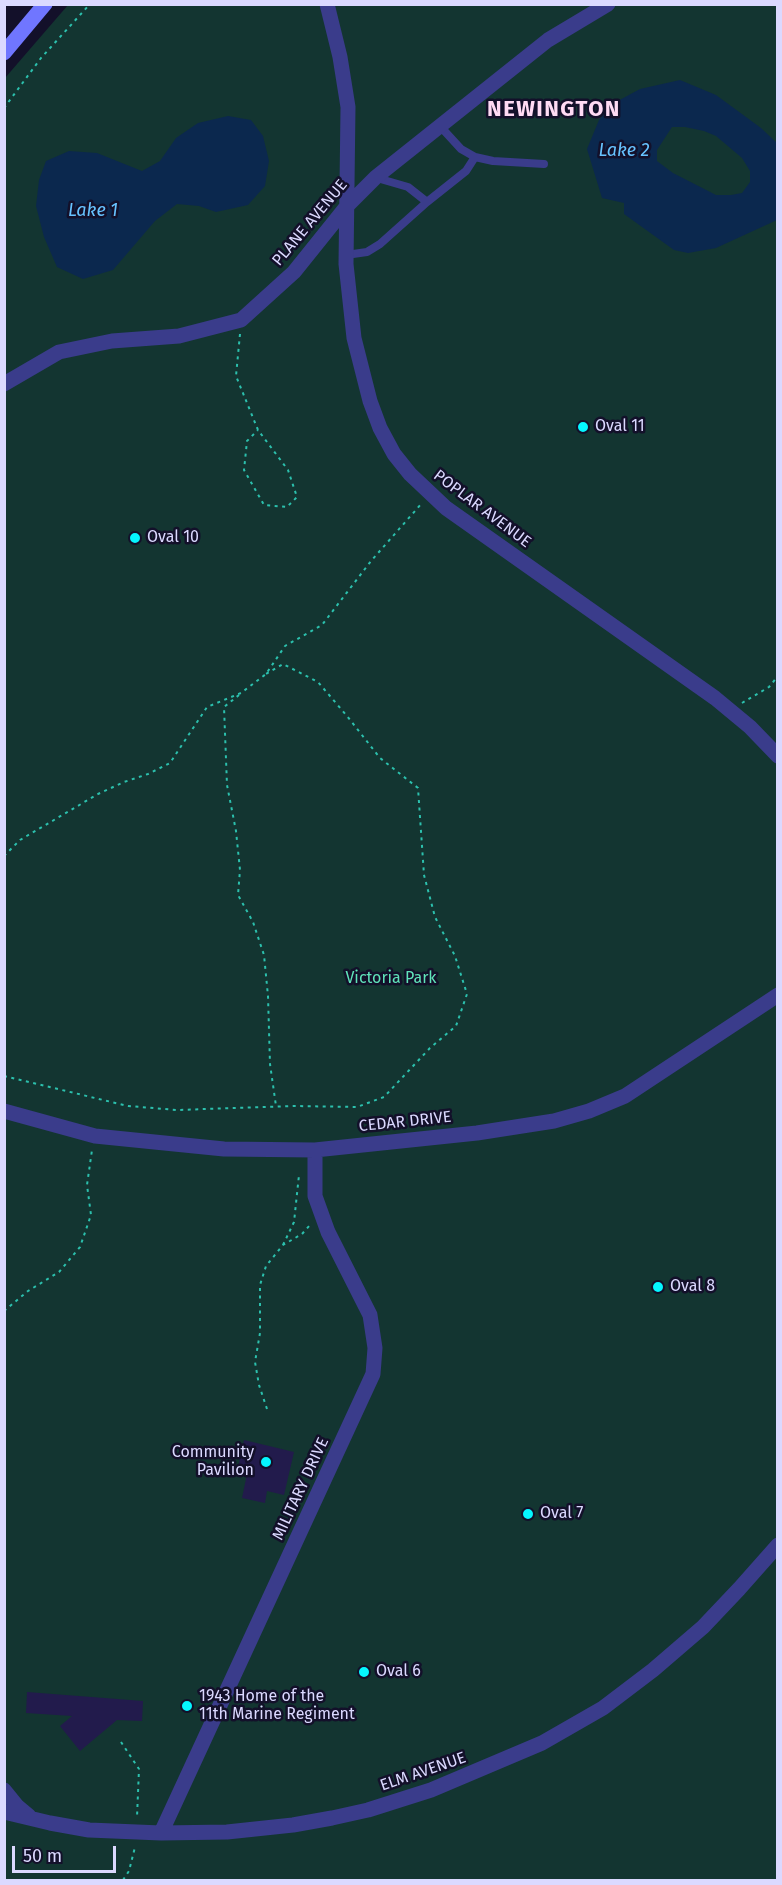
<!DOCTYPE html>
<html>
<head>
<meta charset="utf-8">
<style>
  body { margin:0 }
  #map { position:relative; width:782px; height:1885px; overflow:hidden; background:#13102a; font-family:"Fira Sans",sans-serif }
  canvas { display:block }
  .frame { position:absolute; inset:0; border:6px solid #dbd9ff; pointer-events:none }
  .scale { position:absolute; left:12px; top:1846px; width:104px; height:27px; box-sizing:border-box; border:3px solid #dbd9ff; border-top:0; padding-left:8px; font-size:18px; line-height:21px; white-space:nowrap; color:#dbd9ff; -webkit-text-stroke:4px #13102a; paint-order:stroke }
</style>
</head>
<body>
<div id="map">
<canvas width="782" height="1885"></canvas>
<div class="frame"></div>
<div class="scale">50 m</div>
</div>
<script>
const context = document.querySelector('canvas').getContext('2d');
context.lineJoin = 'round';
function fill(path, color) {
  context.fillStyle = color;
  context.fill(path, 'evenodd');
}
function poly(rows) {
  const path = new Path2D();
  for (const r of rows) {
    path.moveTo(r[0], r[1]);
    for (let i = 2; i < r.length; i += 2) path.lineTo(r[i], r[i + 1]);
  }
  return path;
}
function stroke(path, color, width, dash) {
  context.strokeStyle = color;
  context.lineWidth = width;
  context.lineCap = dash ? 'butt' : 'round';
  context.setLineDash(dash || []);
  context.stroke(path);
}
function label(font, color, halo, rows, align = 'center') {
  context.font = font + ' "Fira Sans",sans-serif';
  context.lineWidth = 5;
  context.setLineDash([]);
  context.textBaseline = 'middle';
  context.strokeStyle = halo;
  context.fillStyle = color;
  for (const [text, x, y, turn = 0] of rows) {
    context.save();
    context.translate(x, y);
    context.rotate((+turn || 0) * Math.PI / 180);
    context.textAlign = isNaN(turn) ? turn : align;
    if (halo) context.strokeText(text, 0, 0);
    context.fillText(text, 0, 0);
    context.restore();
  }
}
fill(poly([
  [68,5,777,5,777,1880,5,1880,5,78]
]), '#133531');
fill(poly([
  [680,80,716,95,761,128,778,144,777,220,716,248,688,253,674,250,624,214,624,203,602,198,587,149,599,120,614,103,640,89],
  [672,127,685,127,704,131,716,136,742,158,750,171,750,182,742,193,731,195,716,195,673,173,657,161,657,150],
  [228,116,251,120,263,136,269,161,265,186,248,205,216,212,199,206,177,204,155,221,113,270,83,279,57,267,44,237,36,206,39,180,46,161,69,151,97,153,142,171,160,161,176,138,198,123]
]), '#0b284e');
fill(poly([
  [244,1440,294,1452,284,1495,267,1491,265,1503,242,1498,247,1474,237,1472],
  [27,1692,143,1701,142,1721,117,1720,80,1751,60,1726,72,1716,26,1713]
]), '#221b4c');
stroke(poly([
  [4,108,41,58,90,4],
  [240,334,236,376,258,430,288,470,297,497,287,507,264,505,244,470,247,441,258,430],
  [239,695,224,707,227,785,236,831,240,870,238,895,253,922,264,955,268,996,270,1064,276,1106],
  [742,703,769,687,778,676],
  [4,856,20,840,98,794,124,782,148,774,170,763,207,707,241,693,266,674,285,646,322,625,371,561,422,503],
  [4,1076,128,1106,177,1110,294,1106,357,1107,384,1097,430,1048,456,1026,467,994,455,956,435,917,424,875,418,788,380,758,347,716,318,682,283,664,266,674],
  [283,1245,294,1222,299,1175],
  [4,1311,28,1291,59,1272,80,1247,91,1215,87,1185,92,1150],
  [267,1409,259,1385,255,1362,260,1333,260,1285,266,1266,283,1245,302,1234,310,1225],
  [121,1742,139,1769,137,1817],
  [123,1880,129,1871,135,1847]
]), '#2cc0ad', 2, [3, 4.5]);
stroke(poly([
  [439,125,461,149,475,157,493,161,544,164],
  [377,178,408,187,427,202],
  [346,255,367,252,380,244,427,202,466,171,475,157]
]), '#3a3c8b', 8);
stroke(poly([
  [327,4,340,57,348,107,346,264,354,338,370,401,380,428,394,454,410,474,446,508,715,698,750,727,778,756],
  [4,384,59,352,112,341,179,336,241,320,294,272,347,206,376,177,548,40,608,4],
  [4,1111,95,1136,224,1149,315,1150,477,1133,554,1121,589,1111,625,1096,778,995],
  [4,1790,17,1806,29,1816],
  [4,1812,50,1823,89,1830,161,1833,227,1832,293,1825,332,1818,368,1810,431,1790,542,1743,603,1708,653,1670,703,1627,739,1589,778,1545],
  [161,1833,373,1374,375,1348,370,1315,328,1232,315,1196,315,1150]
]), '#3a3c8b', 15);
stroke(poly([
  [4,53,45,4]
]), '#7076ff', 15);
for (const [x, y, r, color] of [
  [583,427,6,"#05f6ff"],
  [135,538,6,"#05f6ff"],
  [658,1287,6,"#05f6ff"],
  [266,1462,6,"#05f6ff"],
  [528,1514,6,"#05f6ff"],
  [364,1672,6,"#05f6ff"],
  [187,1706,6,"#05f6ff"]
]) {
  const dot = new Path2D();
  dot.arc(x, y, r, 0, 2 * Math.PI);
  context.fillStyle = color;
  context.fill(dot);
  stroke(dot, '#13102a', 2);
}
label('16px', '#dbd9ff', '#13102a', [
  ["PLANE AVENUE",310,223,-50],
  ["POPLAR AVENUE",482,509,37],
  ["CEDAR DRIVE",405,1122,-6],
  ["MILITARY DRIVE",301,1489,-65],
  ["ELM AVENUE",423,1772,-19]
]);
label('16px', '#dbd9ff', '#13102a', [
  ["Oval 11",595,427],
  ["Oval 10",147,538],
  ["Oval 8",670,1287],
  ["Community",254,1453,"right"],
  ["Pavilion",254,1471,"right"],
  ["Oval 7",540,1514],
  ["Oval 6",376,1672],
  ["1943 Home of the",199,1697],
  ["11th Marine Regiment",199,1715]
], 'left');
label('16px', '#60e4ba', '#13102a', [
  ["Victoria Park",391,979]
]);
label('italic 18px', '#67c3ff', '#13102a', [
  ["Lake 2",624,151],
  ["Lake 1",93,211]
]);
context.letterSpacing = '1.5px';
label('bold 22px', '#ffdbf4', '#13102a', [
  ["NEWINGTON",554,110]
]);
context.letterSpacing = '0px';
</script>
</body>
</html>
